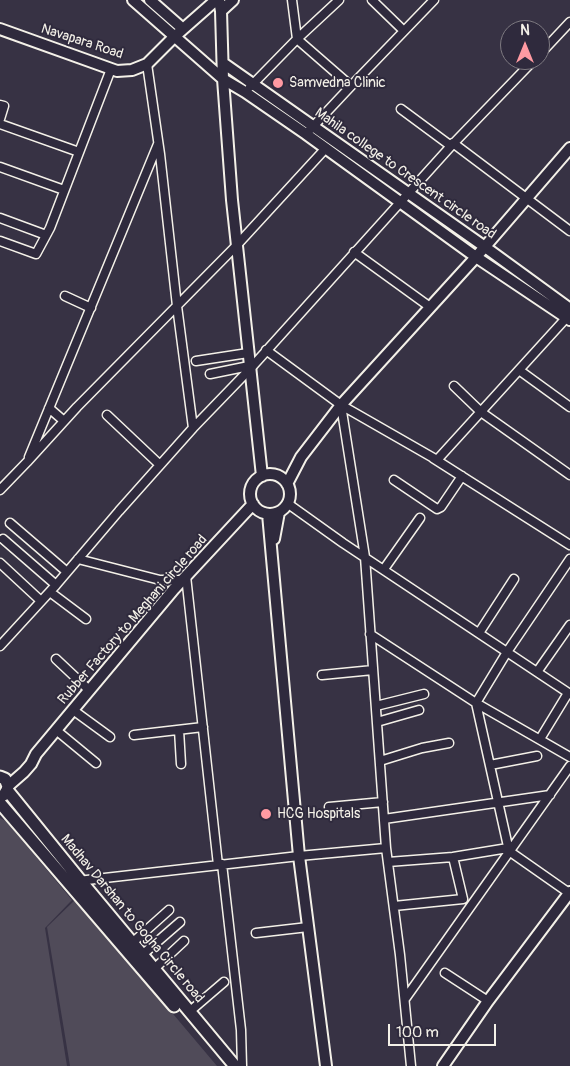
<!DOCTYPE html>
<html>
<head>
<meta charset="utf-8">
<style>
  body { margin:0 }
  #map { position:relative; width:570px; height:1066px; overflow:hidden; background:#373244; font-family:Pangolin,sans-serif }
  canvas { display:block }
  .north { position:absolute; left:500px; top:20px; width:50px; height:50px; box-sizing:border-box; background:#2f2a3d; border:1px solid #7e7a81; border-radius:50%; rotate:0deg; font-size:14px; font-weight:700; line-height:20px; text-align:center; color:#f4f1e8 }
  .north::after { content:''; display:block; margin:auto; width:18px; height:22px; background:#ff9aa2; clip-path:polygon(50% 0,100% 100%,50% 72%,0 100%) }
  .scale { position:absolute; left:388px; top:1024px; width:108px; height:22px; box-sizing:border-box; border:2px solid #f4f1e8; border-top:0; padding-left:6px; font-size:15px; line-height:18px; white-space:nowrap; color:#f4f1e8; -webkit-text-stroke:4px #2f2a3d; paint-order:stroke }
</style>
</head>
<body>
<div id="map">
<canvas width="570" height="1066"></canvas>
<div class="north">N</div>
<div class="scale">100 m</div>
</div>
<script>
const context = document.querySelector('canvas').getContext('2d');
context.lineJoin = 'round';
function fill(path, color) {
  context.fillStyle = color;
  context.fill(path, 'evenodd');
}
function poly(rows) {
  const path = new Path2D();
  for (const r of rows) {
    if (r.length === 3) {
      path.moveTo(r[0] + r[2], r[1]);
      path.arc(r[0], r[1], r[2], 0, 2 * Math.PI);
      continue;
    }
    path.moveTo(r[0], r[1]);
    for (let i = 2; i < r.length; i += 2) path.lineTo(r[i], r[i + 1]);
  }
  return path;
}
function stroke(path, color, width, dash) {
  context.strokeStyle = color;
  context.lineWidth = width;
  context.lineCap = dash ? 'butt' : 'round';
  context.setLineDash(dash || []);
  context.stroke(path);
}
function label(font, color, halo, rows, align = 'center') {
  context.font = font + ' Pangolin,sans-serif';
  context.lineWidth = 4;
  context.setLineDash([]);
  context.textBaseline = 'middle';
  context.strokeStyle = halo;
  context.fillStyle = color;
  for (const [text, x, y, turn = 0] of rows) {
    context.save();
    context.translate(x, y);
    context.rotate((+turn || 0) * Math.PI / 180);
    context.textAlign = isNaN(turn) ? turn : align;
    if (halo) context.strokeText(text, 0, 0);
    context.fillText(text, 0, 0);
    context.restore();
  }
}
fill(poly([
  [0,818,6,821,72,900,45,928,67,1066,0,1066],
  [76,899,217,1066,70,1066,47,927]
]), '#504b59');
const street = poly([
  [292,0,297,39,351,86],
  [372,0,404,31],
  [540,54,570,22],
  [147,64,160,154,177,306,193,428,250,369,451,146,534,60],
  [250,87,297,39,339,0],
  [0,105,4,106,0,119],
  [401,109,451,146],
  [0,124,79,152],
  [306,134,351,86,434,0],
  [453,143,570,231],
  [0,167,64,190],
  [0,218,46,235],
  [0,241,36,254,50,228,111,69],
  [354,252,430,307],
  [65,296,91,308],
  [266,350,341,405,437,460,569,315],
  [196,361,248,353],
  [519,370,570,407],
  [210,374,249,366],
  [454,386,481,412,570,475],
  [341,405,365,557,386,848,400,955,411,1066],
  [49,408,64,421],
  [107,415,160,465],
  [29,457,158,144],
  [433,458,570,545],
  [394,480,437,509,441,507,462,476],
  [0,490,27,462,77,407,236,246,326,148],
  [287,503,343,543,570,694],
  [10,523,67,572],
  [3,539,56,585],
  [78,559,160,580,182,580],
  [0,563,41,601],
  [384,569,420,518],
  [186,576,218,865],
  [50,592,86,619],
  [479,633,514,579],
  [370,634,476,703,570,757],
  [0,646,56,585,119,511,193,428],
  [56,659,89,690],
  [537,672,570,625],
  [322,675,373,670],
  [376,706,424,694],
  [73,710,110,737],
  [377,722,419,710],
  [56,730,96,763],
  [179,730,181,764],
  [134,735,203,727],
  [540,739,568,693],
  [380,761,422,748,449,743],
  [490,765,537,756],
  [329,807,383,802],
  [384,819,550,795],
  [388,862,453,857,508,848],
  [222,864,241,1030,242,1066],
  [78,881,299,856,386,848],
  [569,893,509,851,476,703,507,652,570,559],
  [394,906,463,899,453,857],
  [256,933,308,927],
  [132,943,169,910],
  [142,955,180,922],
  [154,969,184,941],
  [445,973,488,1001],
  [405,999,570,766],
  [189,1012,224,982]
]);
const secondary = poly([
  [133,0,223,79,245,92,306,134,476,257,570,320],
  [150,0,183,29],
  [219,0,221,11,223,79,232,200,262,476],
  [221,11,233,0],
  [0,29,117,71,132,70,147,64,174,37,216,0],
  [223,63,485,247,570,309],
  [270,494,20],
  [287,484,301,457,341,405,476,257,570,148],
  [268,514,299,856,326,1066],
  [274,539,279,512],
  [8,786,24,772,31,764,36,754,174,589,253,504],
  [443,1066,488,1001,570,892]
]);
const primary = poly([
  [0,777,5,779,8,786,7,790,4,795],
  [7,790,80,880,235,1066],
  [0,803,174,1006]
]);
stroke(street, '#f4f1e8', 11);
stroke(secondary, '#f4f1e8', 14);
stroke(primary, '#f4f1e8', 15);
stroke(street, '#2f2a3d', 8);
stroke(secondary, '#2f2a3d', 10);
stroke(primary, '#2f2a3d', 11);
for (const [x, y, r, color] of [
  [278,83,6,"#ff9aa2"],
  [266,814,6,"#ff9aa2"]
]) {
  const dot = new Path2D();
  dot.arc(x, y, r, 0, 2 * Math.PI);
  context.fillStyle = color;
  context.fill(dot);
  stroke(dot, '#2f2a3d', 2);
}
label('14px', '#f4f1e8', '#2f2a3d', [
  ["Navapara Road",82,42,18],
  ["Mahila college to Crescent circle road",405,174,35],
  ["Rubber Factory to Meghani circle road",133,620,-49],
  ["Madhav Darshan to Gogha Circle road",132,919,50]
]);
label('14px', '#f4f1e8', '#2f2a3d', [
  ["Samvedna Clinic",289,83],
  ["HCG Hospitals",277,814]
], 'left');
</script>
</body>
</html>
